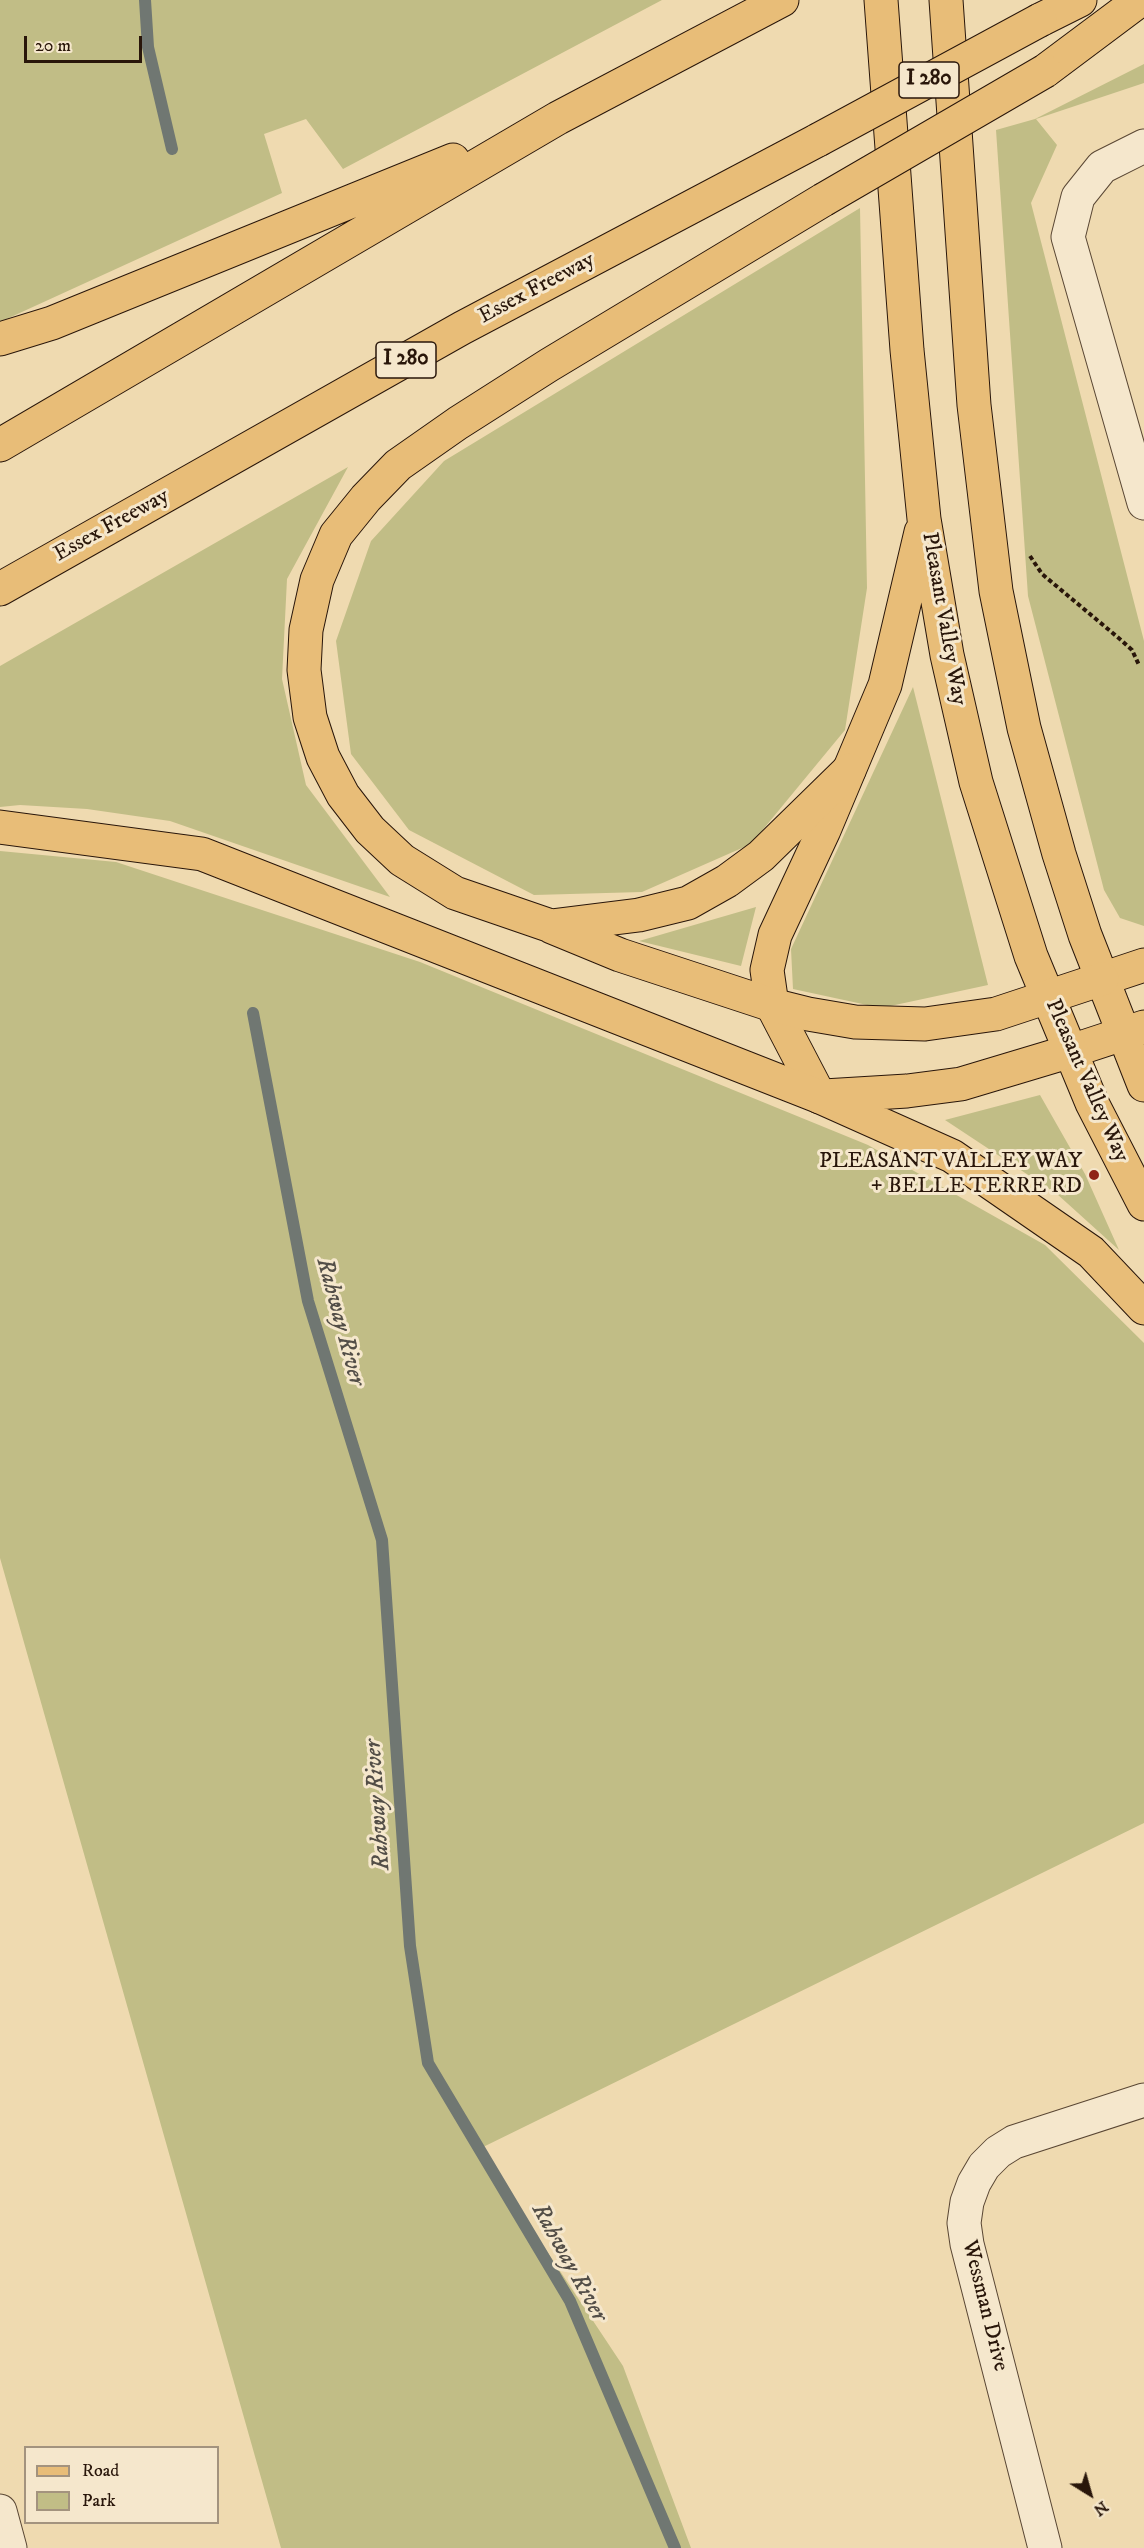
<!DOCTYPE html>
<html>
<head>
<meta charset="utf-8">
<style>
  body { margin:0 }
  #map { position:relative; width:1144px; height:2548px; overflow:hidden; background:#efdab0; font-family:"IM FELL DW Pica",serif }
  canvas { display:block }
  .legend { position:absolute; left:24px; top:2446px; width:195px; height:78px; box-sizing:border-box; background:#f5e7cc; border:2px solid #a3937e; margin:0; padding:8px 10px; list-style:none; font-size:18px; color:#29160a }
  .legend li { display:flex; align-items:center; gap:12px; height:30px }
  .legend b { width:30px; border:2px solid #a3937e }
  .north { position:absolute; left:1060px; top:2464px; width:60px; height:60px; -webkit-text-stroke:4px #f5e7cc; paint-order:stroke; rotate:143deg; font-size:16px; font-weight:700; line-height:24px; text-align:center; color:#29160a }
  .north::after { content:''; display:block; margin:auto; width:21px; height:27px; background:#29160a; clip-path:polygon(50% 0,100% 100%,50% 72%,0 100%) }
  .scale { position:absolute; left:24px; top:36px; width:118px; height:27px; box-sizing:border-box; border:3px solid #29160a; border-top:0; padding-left:8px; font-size:18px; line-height:21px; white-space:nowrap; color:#29160a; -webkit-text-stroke:4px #f5e7cc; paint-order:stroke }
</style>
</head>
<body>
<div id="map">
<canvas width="1144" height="2548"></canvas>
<ul class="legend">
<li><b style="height:8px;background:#e8bd78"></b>Road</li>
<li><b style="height:16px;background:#c1bd86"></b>Park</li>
</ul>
<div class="north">N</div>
<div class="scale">20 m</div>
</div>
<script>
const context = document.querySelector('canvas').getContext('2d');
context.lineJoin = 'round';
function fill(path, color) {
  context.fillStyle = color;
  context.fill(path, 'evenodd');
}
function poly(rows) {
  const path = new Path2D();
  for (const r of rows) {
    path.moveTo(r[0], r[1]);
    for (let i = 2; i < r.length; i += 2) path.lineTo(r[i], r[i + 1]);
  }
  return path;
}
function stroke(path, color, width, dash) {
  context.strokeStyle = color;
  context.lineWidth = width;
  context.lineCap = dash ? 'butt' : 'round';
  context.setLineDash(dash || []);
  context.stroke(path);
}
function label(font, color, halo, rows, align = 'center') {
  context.font = font + ' "IM FELL DW Pica",serif';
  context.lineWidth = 6;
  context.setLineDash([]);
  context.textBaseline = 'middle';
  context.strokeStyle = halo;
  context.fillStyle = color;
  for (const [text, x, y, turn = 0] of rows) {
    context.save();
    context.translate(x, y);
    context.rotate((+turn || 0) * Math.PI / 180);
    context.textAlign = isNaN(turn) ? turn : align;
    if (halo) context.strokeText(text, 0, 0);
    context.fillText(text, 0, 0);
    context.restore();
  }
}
fill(poly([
  [0,0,662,0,343,169,306,119,264,134,282,193,0,322],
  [1144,64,1144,83,1036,119,1057,145,1031,203,1144,641,1144,926,1120,918,1104,890,1028,596,996,130,1035,119],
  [860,208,867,588,845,730,751,844,642,892,534,895,409,830,351,754,336,641,371,541,444,461],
  [348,467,287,579,282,679,306,785,390,897,170,821,87,809,20,805,0,807,0,666],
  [913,687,988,985,881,1008,793,989,791,949],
  [0,851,116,862,420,962,868,1145,1045,1245,1144,1343,1144,1823,479,2149,623,2366,691,2548,281,2548,0,1558],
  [756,907,741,966,639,941],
  [1040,1095,1085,1174,1119,1250,1057,1194,945,1120]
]), '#c1bd86');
stroke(poly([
  [145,0,148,47,172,149],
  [253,1013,308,1301,382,1540,410,1946,428,2063,570,2301,675,2548]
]), '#707772', 12);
const minor = poly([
  [1144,146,1102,167,1078,197,1068,237,1144,503],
  [0,2511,10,2548],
  [1045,2548,967,2244,964,2223,967,2202,974,2183,984,2166,998,2152,1014,2142,1144,2100]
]);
const major = poly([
  [881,0,907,350,924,519,947,655,976,782,1031,956,1092,1103,1144,1204],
  [946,0,974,405,996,591,1024,728,1059,854,1085,935,1144,1085],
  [1102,979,1144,965],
  [1071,1051,1144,1027],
  [820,1097,772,1005,767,970,775,935,824,830,885,685,921,532]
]);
const highway = poly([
  [1040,20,1080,0],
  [1045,71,1140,0],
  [823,200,549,365,458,423,398,465,366,498,336,535,317,580,306,630,304,670,310,717,323,757,343,795,370,830,402,860,455,893,551,926,639,915,688,903,727,881,761,856,849,770],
  [0,339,52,323,453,160],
  [0,445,558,118,782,0],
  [0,589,462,328,818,140],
  [0,827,202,854,820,1097,952,1156,1091,1252,1144,1308],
  [552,927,620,955,772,1005,808,1014,855,1022,925,1024,996,1014,1102,979],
  [824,1096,907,1091,961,1084,1071,1051]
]);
stroke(minor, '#5a4734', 35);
stroke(major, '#29160a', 35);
stroke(highway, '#29160a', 35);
stroke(poly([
  [1030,556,1042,574,1121,640,1132,650,1139,665]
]), '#29160a', 4, [4.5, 3]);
stroke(minor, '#f5e7cc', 33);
stroke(major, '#e8bd78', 33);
stroke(highway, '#e8bd78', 33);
const highwayBridge = poly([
  [818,140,1040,20],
  [823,200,1045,71]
]);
stroke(highwayBridge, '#29160a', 35, []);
stroke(highwayBridge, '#e8bd78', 33);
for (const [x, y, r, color] of [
  [1094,1175,6,"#8f2418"]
]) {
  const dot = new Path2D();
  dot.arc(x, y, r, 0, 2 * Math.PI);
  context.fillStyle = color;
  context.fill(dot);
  stroke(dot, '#f5e7cc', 2);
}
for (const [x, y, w] of [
  [929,80,60],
  [406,360,60]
]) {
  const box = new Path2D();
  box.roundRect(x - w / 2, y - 18, w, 36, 4.5);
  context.fillStyle = '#f5e7cc';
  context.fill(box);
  stroke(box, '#29160a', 1.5);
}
label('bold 21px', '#29160a', null, [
  ["I 280",929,80],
  ["I 280",406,360]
]);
label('22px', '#29160a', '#f5e7cc', [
  ["Essex Freeway",537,289,-28],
  ["Essex Freeway",112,526,-29],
  ["Pleasant Valley Way",943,619,80],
  ["Pleasant Valley Way",1086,1081,66],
  ["Wessman Drive",984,2306,76]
]);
label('22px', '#29160a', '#f5e7cc', [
  ["PLEASANT VALLEY WAY",1082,1162],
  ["+ BELLE TERRE RD",1082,1187]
], 'right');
label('italic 24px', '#534e47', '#f5e7cc', [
  ["Rahway River",339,1322,75],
  ["Rahway River",379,1805,-94],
  ["Rahway River",568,2263,61]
]);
</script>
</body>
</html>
